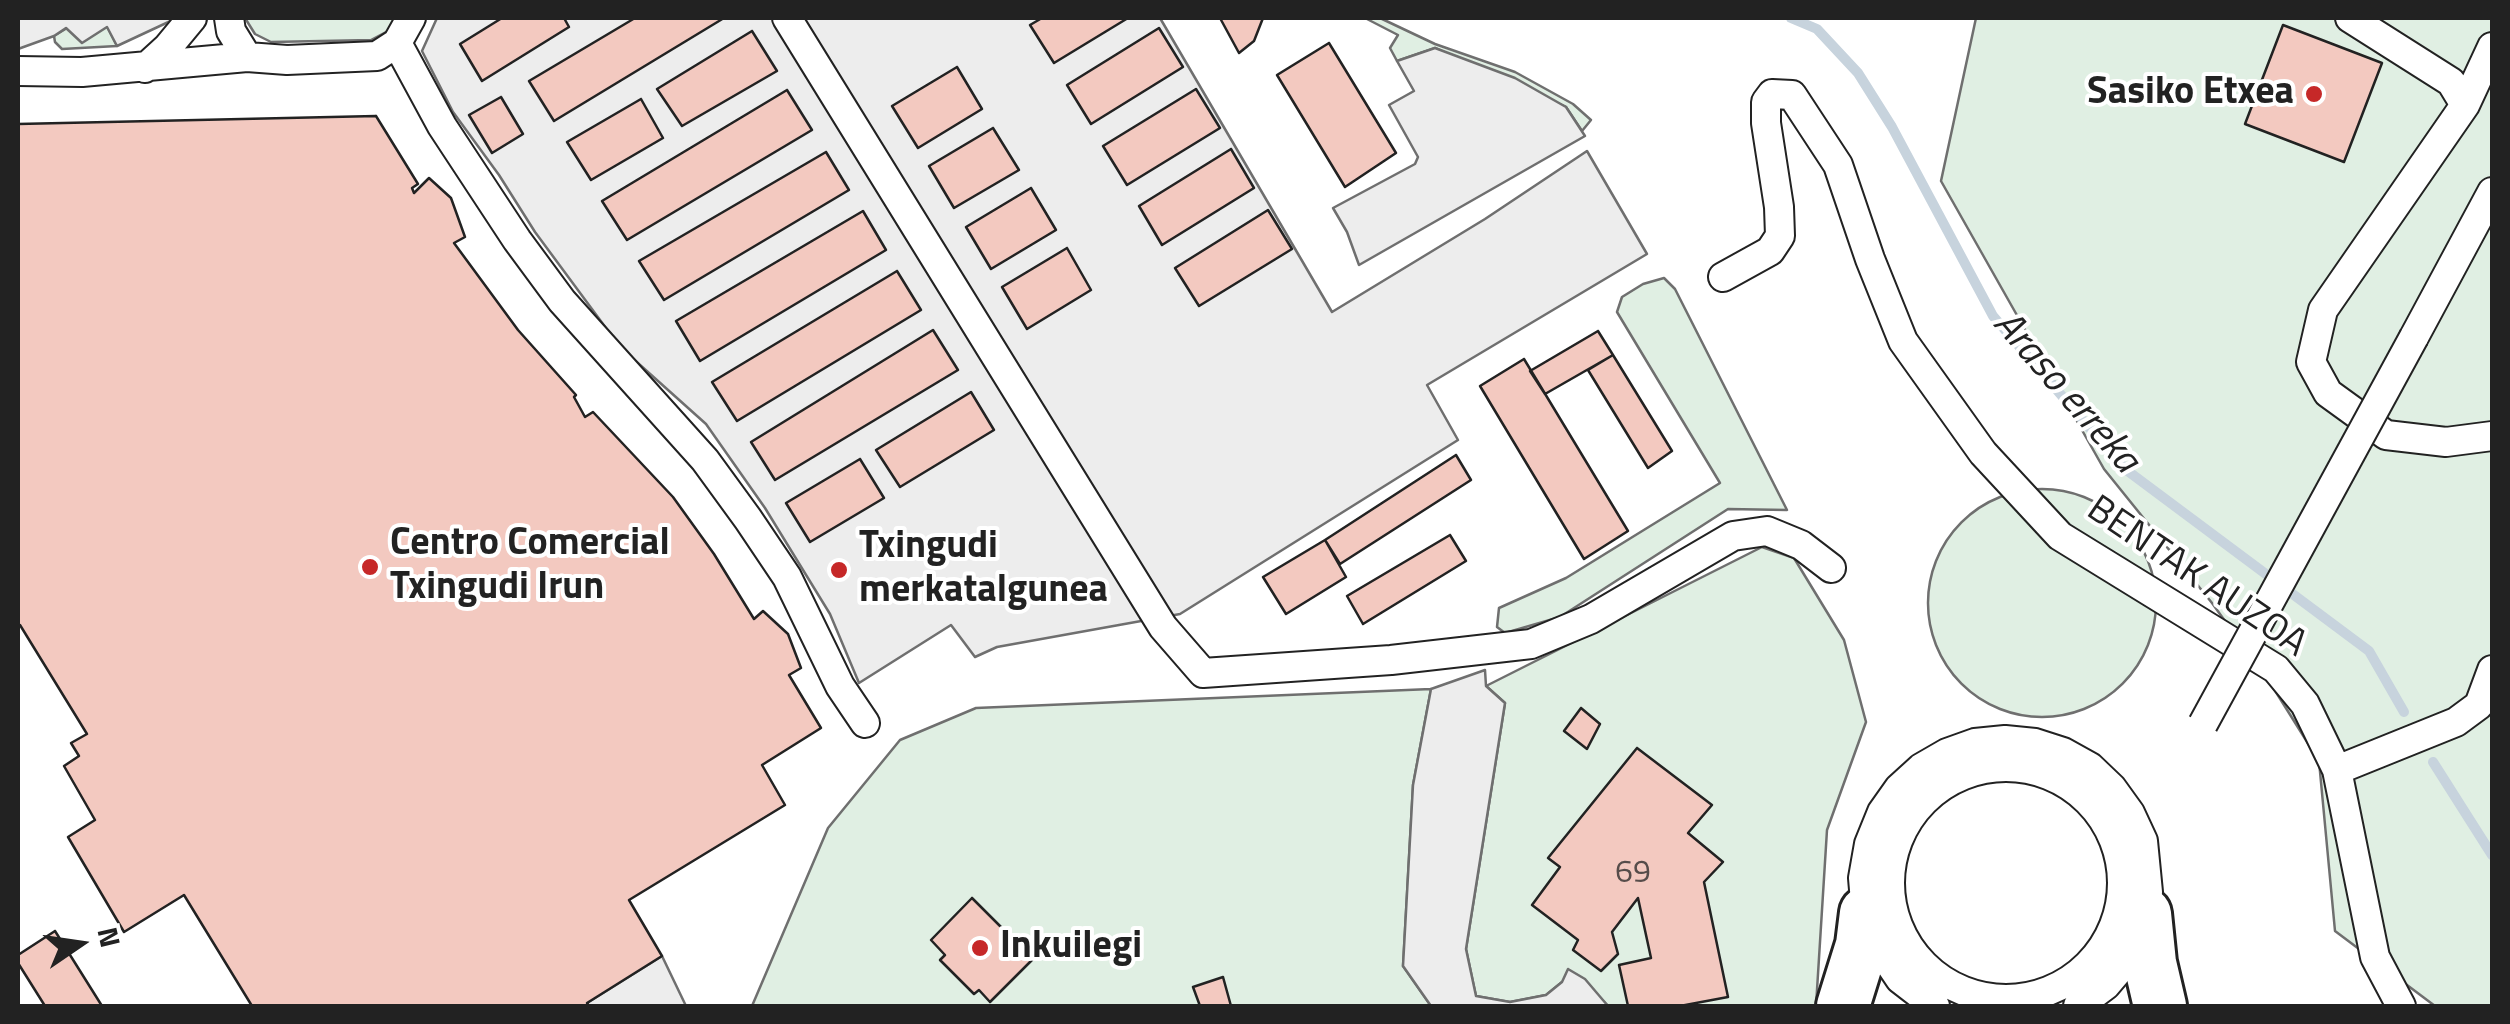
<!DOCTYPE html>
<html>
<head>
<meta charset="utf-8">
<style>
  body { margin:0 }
  #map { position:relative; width:2510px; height:1024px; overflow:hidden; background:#fff; font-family:"Titillium Web",sans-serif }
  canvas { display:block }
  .frame { position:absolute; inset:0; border:20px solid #222; pointer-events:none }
  .north { position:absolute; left:30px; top:894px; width:100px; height:100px; -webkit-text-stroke:8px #fff; paint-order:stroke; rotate:77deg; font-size:28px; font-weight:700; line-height:40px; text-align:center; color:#222 }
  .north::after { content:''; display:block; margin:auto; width:35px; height:45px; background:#222; clip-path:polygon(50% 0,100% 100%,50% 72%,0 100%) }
</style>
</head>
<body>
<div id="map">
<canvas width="2510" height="1024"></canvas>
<div class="frame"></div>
<div class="north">N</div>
</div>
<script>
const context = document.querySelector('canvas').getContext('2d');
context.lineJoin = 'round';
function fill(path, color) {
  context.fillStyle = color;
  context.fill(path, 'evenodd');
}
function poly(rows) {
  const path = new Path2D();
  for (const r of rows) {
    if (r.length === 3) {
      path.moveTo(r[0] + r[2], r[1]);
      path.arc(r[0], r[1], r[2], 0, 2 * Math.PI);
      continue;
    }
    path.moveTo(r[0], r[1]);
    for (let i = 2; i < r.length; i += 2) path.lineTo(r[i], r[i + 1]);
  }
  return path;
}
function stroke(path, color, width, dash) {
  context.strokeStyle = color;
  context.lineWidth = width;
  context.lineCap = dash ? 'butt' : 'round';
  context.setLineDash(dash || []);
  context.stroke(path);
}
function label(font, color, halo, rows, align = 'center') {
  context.font = font + ' "Titillium Web",sans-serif';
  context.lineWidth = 8;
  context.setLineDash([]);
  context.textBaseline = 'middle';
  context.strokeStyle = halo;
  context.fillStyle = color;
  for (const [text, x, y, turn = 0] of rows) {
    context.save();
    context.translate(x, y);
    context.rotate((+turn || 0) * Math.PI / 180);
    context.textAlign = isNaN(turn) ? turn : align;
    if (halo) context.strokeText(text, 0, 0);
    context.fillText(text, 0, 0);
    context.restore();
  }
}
const green = poly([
  [245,18,401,18,388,31,371,40,271,42,255,34,245,18],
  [1365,18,1380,18,1435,44,1515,72,1573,104,1591,120,1582,131,1566,107,1435,48,1397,61,1390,48,1398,35,1365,18],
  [1976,18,2492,18,2492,1006,2435,1006,2335,931,2319,761,2274,689,2212,603,2104,469,1941,181,1976,18],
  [107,26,117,46,62,49,55,42,54,36,67,28,107,26],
  [1664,278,1675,289,1787,510,1728,509,1560,617,1505,633,1497,627,1499,608,1566,578,1720,483,1617,312,1622,297,1643,284,1664,278],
  [2042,603,114],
  [1762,547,1794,558,1844,640,1866,722,1827,830,1816,1006,1608,1006,1586,984,1562,982,1546,995,1510,1002,1476,996,1466,949,1505,703,1486,686,1762,547],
  [1431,689,1413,785,1403,966,1431,1006,752,1006,828,828,900,740,976,708,1431,689]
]);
fill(green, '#e0efe3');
stroke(green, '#6f6f6f', 2.5);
const parking = poly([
  [18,18,177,18,117,46,107,27,82,43,66,28,54,36,18,49,18,18],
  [437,18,1160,18,1332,312,1485,219,1587,151,1647,254,1427,385,1458,440,1180,614,997,647,975,657,951,625,859,683,830,614,765,508,706,424,620,347,535,232,499,175,453,112,422,51,437,18],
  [1435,48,1515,78,1566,107,1585,136,1359,265,1347,232,1333,208,1415,164,1418,157,1389,105,1414,91,1397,61,1435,48],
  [1485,670,1486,686,1505,703,1466,949,1476,996,1510,1002,1546,995,1562,982,1568,969,1585,979,1608,1006,1431,1006,1403,966,1413,785,1431,689,1485,670],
  [662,956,686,1006,589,1006,587,1003,662,956]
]);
fill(parking, '#ededed');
stroke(parking, '#6f6f6f', 2.5);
stroke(poly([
  [1791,18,1817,29,1858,73,1892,127,1993,316,2125,469,2369,651,2404,712],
  [2433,762,2492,855]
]), '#c7d3dd', 10);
const building = poly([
  [502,18,564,18,569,27,482,81,460,44,502,18],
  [635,18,724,18,554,121,529,81,635,18],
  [1042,18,1128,18,1054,63,1030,25,1042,18],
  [1220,18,1263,18,1254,41,1239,53,1220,18],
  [2283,25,2382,63,2344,162,2245,124,2283,25],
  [1159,28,1183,67,1091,124,1067,85,1159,28],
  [752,31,777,71,682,126,657,89,752,31],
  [1329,43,1396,153,1345,187,1277,75,1329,43],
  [957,67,982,109,918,148,892,106,957,67],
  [1196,89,1220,128,1127,185,1103,146,1196,89],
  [787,90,812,130,627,240,602,201,787,90],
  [501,97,523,134,492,153,469,115,501,97],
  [641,99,663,138,591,180,567,142,641,99],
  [376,116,418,184,412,188,414,193,429,178,451,198,465,237,454,243,518,330,576,395,574,397,585,417,593,412,673,497,714,554,754,619,763,611,788,634,801,668,789,675,821,728,762,765,785,805,629,900,662,956,587,1003,589,1006,252,1006,184,895,124,932,68,837,95,820,64,766,79,756,71,743,87,734,20,625,18,626,18,124,376,116],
  [993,128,1019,170,954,208,929,166,993,128],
  [1231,149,1254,188,1162,245,1139,206,1231,149],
  [826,152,849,190,664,300,639,261,826,152],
  [1031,188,1056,230,991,269,966,227,1031,188],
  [1268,210,1292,249,1199,306,1175,268,1268,210],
  [863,211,886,250,700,361,676,321,863,211],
  [1067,248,1091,290,1027,329,1002,287,1067,248],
  [897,271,921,310,737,421,712,382,897,271],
  [933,330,958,370,775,480,751,442,933,330],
  [1598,331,1613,355,1545,394,1530,371,1598,331],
  [1613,355,1672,451,1648,468,1588,370,1613,355],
  [1524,359,1628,531,1584,559,1480,386,1524,359],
  [971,392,994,430,900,487,876,450,971,392],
  [1456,455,1471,480,1340,564,1325,540,1456,455],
  [860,459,884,498,810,542,786,503,860,459],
  [1450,535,1466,561,1363,624,1347,596,1450,535],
  [1325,540,1346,577,1286,614,1263,577,1325,540],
  [1581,708,1600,724,1587,749,1564,731,1581,708],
  [1637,748,1712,805,1688,833,1723,862,1704,882,1728,997,1680,1006,1628,1006,1619,965,1651,958,1638,898,1612,932,1618,954,1601,971,1573,950,1578,940,1532,905,1560,867,1548,858,1637,748],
  [972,898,1033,959,990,1002,979,990,974,994,940,960,945,955,931,940,972,898],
  [55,931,102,1006,45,1006,18,963,18,955,55,931],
  [1223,977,1231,1006,1200,1006,1193,987,1223,977]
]);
fill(building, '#f3c9c0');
stroke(building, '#222', 2.5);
const street = poly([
  [229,18,231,31,247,57,287,60,377,56,397,43,411,18],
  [787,18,1163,627,1203,673,1391,660,1531,644,1591,619,1733,536,1767,531,1801,545,1831,568],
  [2350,18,2451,82,2465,105],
  [397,43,442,126,517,240,562,301,705,460,748,519,787,577,840,686,865,723],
  [2492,47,2465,105,2323,310,2311,362,2328,393,2386,435,2446,442,2492,436],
  [145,68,168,47,192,18],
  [18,71,82,72,247,57],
  [1723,277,1770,251,1780,236,1779,207,1766,123,1766,102,1772,94,1792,95,1838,165,1870,259,1903,341,1983,453,2060,536,2276,669,2305,704,2337,770,2375,957,2401,1006],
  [2414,337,2492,192],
  [2006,883,116],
  [2337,770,2456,722,2479,705,2492,670],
  [1935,1006,1900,979,1879,948,1866,913,1863,878,1869,844,1882,812,1899,788,1921,768,1947,753,1975,743,2005,740,2035,743,2063,752,2090,767,2112,788,2130,813,2143,841,2148,892,2137,941,2123,965,2106,985,2078,1006]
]);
const highway = poly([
  [2145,914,2150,963,2160,1006],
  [1843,1006,1862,945,1866,913]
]);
stroke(street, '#222', 32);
stroke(highway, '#222', 58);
stroke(street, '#fff', 28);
stroke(highway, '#fff', 52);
const streetBridge = poly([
  [2203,724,2414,337]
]);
stroke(streetBridge, '#222', 32, []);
stroke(streetBridge, '#fff', 28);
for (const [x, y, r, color] of [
  [2314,94,10,"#c62828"],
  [370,567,10,"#c62828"],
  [839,570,10,"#c62828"],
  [980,948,10,"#c62828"]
]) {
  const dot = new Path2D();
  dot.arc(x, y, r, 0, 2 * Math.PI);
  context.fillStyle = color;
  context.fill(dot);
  stroke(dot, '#fff', 4);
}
label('32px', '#564c4a', null, [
  ["69",1633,874]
]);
label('bold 38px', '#222', '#fff', [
  ["Sasiko Etxea",2294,94,"right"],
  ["Centro Comercial",390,545],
  ["Txingudi Irun",390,589],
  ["Txingudi",859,548],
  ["merkatalgunea",859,592],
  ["Inkuilegi",1000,948]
], 'left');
label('38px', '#222', '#fff', [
  ["BENTAK AUZOA",2196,578,34]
]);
label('italic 40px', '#222', '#fff', [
  ["Araso erreka",2065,393,49]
]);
</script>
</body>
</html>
